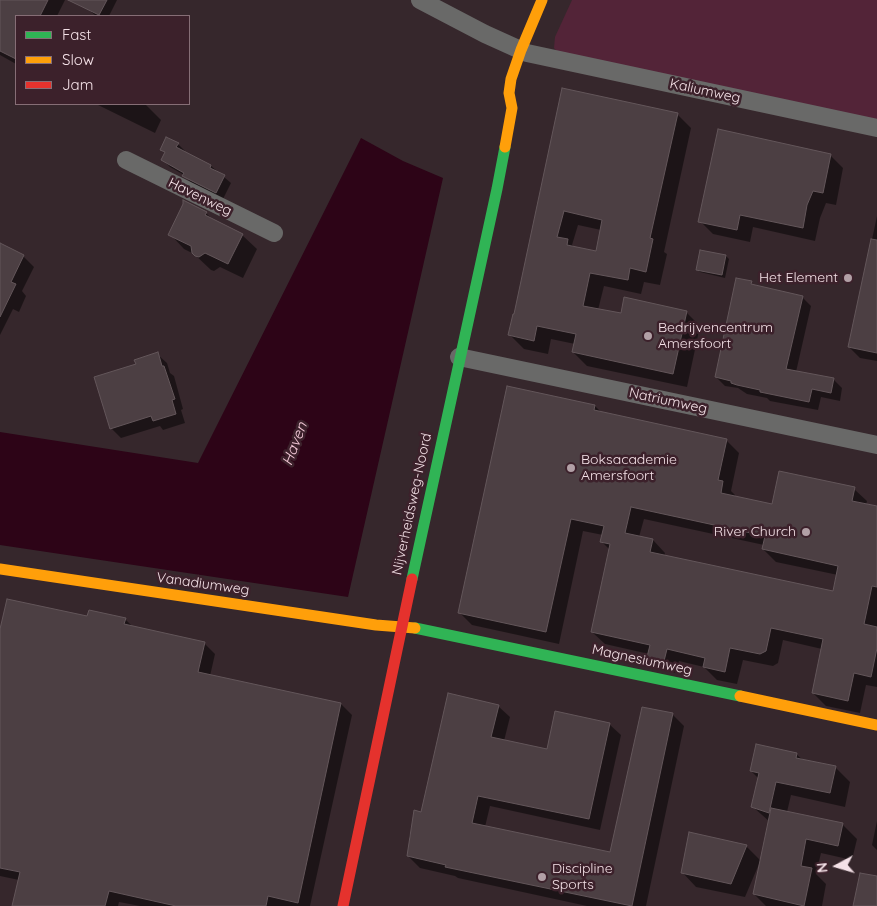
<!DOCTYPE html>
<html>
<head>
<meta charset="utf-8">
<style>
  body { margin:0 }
  #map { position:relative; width:877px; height:906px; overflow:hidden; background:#36272c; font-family:Quicksand,sans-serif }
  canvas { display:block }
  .legend { position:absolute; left:15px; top:15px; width:175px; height:90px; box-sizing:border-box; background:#3c212b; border:1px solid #866e76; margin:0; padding:6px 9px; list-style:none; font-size:15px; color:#f4e1e7 }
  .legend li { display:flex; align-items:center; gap:10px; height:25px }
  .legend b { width:25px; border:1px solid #866e76 }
  .north { position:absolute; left:812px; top:841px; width:50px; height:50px; -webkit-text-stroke:4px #3c212b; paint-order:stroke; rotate:264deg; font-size:14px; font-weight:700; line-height:20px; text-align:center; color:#f4e1e7 }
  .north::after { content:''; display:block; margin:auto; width:18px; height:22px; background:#f4e1e7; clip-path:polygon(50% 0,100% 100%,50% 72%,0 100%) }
</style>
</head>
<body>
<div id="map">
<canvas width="877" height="906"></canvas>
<ul class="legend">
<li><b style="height:6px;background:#30b455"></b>Fast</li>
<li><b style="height:6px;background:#ff9f0a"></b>Slow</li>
<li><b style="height:6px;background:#e5322d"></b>Jam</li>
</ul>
<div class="north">N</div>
</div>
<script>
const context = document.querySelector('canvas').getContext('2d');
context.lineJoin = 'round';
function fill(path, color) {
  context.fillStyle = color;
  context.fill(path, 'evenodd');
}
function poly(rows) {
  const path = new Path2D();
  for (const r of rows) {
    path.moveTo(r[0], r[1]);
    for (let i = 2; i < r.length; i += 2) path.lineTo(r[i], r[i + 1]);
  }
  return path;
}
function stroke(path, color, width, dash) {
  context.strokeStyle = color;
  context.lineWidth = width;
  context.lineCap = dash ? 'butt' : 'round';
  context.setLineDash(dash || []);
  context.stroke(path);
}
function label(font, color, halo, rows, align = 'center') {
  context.font = font + ' Quicksand,sans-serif';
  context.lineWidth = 5;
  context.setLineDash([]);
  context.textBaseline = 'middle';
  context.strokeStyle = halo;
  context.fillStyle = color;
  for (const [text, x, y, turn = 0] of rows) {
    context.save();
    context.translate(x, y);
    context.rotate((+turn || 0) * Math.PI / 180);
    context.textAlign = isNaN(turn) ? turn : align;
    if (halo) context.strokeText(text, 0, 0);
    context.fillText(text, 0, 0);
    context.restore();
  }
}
fill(poly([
  [572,0,877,0,877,122,560,55,554,48,555,37]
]), '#532438');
fill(poly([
  [361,138,403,161,443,178,348,597,0,545,0,432,198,463]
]), '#2d0417');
fill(poly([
  [0,0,65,0,57,16,16,16,16,64,0,55],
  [92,0,117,0,109,16,96,16,88,9],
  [563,89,677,114,691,128,664,252,667,254,660,285,644,282,641,294,604,286,598,310,622,315,686,312,700,326,687,387,587,366,573,352,575,344,551,339,548,354,524,349,510,335],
  [578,225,601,230,597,253,575,248,572,245],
  [96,104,145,104,161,120,155,133],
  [178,144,185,151,184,152,211,166,231,183,223,199,191,183,184,175,170,167,162,159,165,153,161,149],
  [830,155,843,168,836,205,826,203,820,218,815,241,753,227,750,242,713,234,700,221],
  [206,213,214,221,242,235,257,249,243,278,220,267,214,271,211,270,194,254,184,249,170,234],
  [877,216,877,361,860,358,849,347],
  [0,244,23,256,34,267,22,291,26,296,19,312,13,309,0,335],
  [701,251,726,256,729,259,725,278,700,272,697,269],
  [751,283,755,287,802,297,811,306,796,372,833,379,842,388,840,401,821,397,818,410,770,401,767,398,747,394,738,388,725,386,716,377],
  [157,354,167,363,170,373,174,376,183,409,181,410,185,423,163,430,160,426,121,438,111,428,137,365],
  [595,406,601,412,726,440,739,453,731,491,735,495,735,497,773,505,854,489,867,501,866,505,877,507,877,687,866,685,860,713,826,706,813,693,822,649,783,640,778,663,773,666,743,660,737,684,717,680,704,667,679,661,677,673,661,670,649,657,649,654,605,644,592,632,610,550,602,542,603,535,583,531,559,644,472,625,460,613],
  [644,519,764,545,763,549,776,562,838,575,834,593,664,557,665,553,653,540,639,537],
  [88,618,125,619,133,627,204,643,215,654,210,676,341,704,352,715,310,906,140,906,119,902,118,906,13,906,19,880,0,876,0,635],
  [498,706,510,717,504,741,548,751,609,724,621,735,600,830,490,806,485,827,611,854,672,714,684,726,646,906,587,906,458,878,455,876,420,868,408,856,412,840,409,838,415,812,422,813],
  [796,754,803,760,835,767,850,782,845,807,791,795,787,812,842,824,857,839,852,860,821,853,816,874,826,884,822,906,766,906,754,894,761,865,759,864,745,897,696,887,682,872,746,846,761,861,770,822,753,807,759,779,751,771],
  [877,821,877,850,872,845]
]), '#0007');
const building = poly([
  [0,0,48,0,40,16,16,16,16,59,0,51,0,0],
  [68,0,107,0,99,15,68,0],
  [562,88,678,113,650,238,653,239,646,272,630,268,628,280,590,273,583,306,621,313,624,297,687,311,673,374,572,352,576,334,537,326,534,341,508,335,513,314,514,314,562,88],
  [564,211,602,220,596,251,567,245,568,239,557,237,564,211],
  [718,129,831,154,823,193,813,191,807,205,803,228,740,215,737,230,698,222,718,129],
  [166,137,179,143,176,147,211,165,210,168,225,175,216,193,182,176,184,173,161,160,165,152,160,150,166,137],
  [183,200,207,212,205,215,243,234,228,264,205,253,199,257,195,256,192,253,191,246,168,235,183,204,183,200],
  [871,239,877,240,877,353,848,347,871,239],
  [0,243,24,255,11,282,16,284,0,317,0,243],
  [700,250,726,255,722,275,696,270,700,250],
  [736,278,752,281,751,284,803,296,786,369,834,378,831,393,812,389,809,402,760,392,760,390,737,385,731,383,731,381,715,377,736,278],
  [158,352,162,366,164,366,175,399,172,400,176,414,153,421,151,416,110,429,94,377,136,364,134,360,158,352],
  [507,386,595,405,594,410,727,439,718,480,723,481,721,493,772,504,779,471,855,487,852,501,877,506,877,587,872,586,864,624,877,627,877,648,871,677,854,673,848,701,812,693,823,639,771,628,766,651,760,654,730,648,725,672,703,667,705,658,667,649,664,661,647,657,650,645,591,632,610,544,600,542,604,526,571,519,546,632,458,613,507,386],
  [631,507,765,536,762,549,838,566,833,591,650,552,653,539,625,533,631,507],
  [7,599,87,616,89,610,126,618,124,624,205,642,198,672,341,703,298,903,268,896,266,906,176,906,109,891,105,906,12,906,20,872,0,868,0,629,7,599],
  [448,693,499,705,491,737,547,749,555,711,610,723,589,819,478,796,472,823,610,852,642,707,673,713,632,906,445,867,446,865,407,856,414,810,421,812,448,693],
  [756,744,797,753,796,758,836,766,830,793,776,782,769,813,751,807,759,773,750,771,756,744],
  [771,808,843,823,838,846,806,839,801,866,812,868,804,906,753,894,771,808],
  [689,832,747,845,731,884,681,873,689,832],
  [860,873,877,876,877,906,853,906,860,873]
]);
fill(building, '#4c3f43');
stroke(building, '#63565a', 1);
stroke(poly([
  [420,0,485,34,527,53,877,128],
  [126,160,274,233],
  [459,357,877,445]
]), '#696968', 18);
stroke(poly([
  [412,579,497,189,505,147],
  [415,628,740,696]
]), '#30b455', 11);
stroke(poly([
  [505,147,512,108,509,93,511,79,521,50,542,0],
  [0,569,376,625,415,628],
  [740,696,877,725]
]), '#ff9f0a', 11);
stroke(poly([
  [343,906,412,579]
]), '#e5322d', 11);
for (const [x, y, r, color] of [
  [848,278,5,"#b2a0a6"],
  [648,336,5,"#b2a0a6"],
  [571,468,5,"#b2a0a6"],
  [806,532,5,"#b2a0a6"],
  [542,877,5,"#b2a0a6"]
]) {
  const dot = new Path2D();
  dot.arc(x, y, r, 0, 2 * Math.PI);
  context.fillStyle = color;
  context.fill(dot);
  stroke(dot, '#3c212b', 2);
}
label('14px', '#f4e1e7', '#3c212b', [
  ["Kaliumweg",705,91,12],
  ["Havenweg",200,197,26],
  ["Natriumweg",668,401,12],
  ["Nijverheidsweg-Noord",412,504,-78],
  ["Vanadiumweg",203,584,8],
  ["Magnesiumweg",642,660,12]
]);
label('14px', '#f4e1e7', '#3c212b', [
  ["Het Element",838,278,"right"],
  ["Bedrijvencentrum",658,328],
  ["Amersfoort",658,344],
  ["Boksacademie",581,460],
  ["Amersfoort",581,476],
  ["River Church",796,532,"right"],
  ["Discipline",552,869],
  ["Sports",552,885]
], 'left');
label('italic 15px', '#f4c9d8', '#3c212b', [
  ["Haven",295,444,-69]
]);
</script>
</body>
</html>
